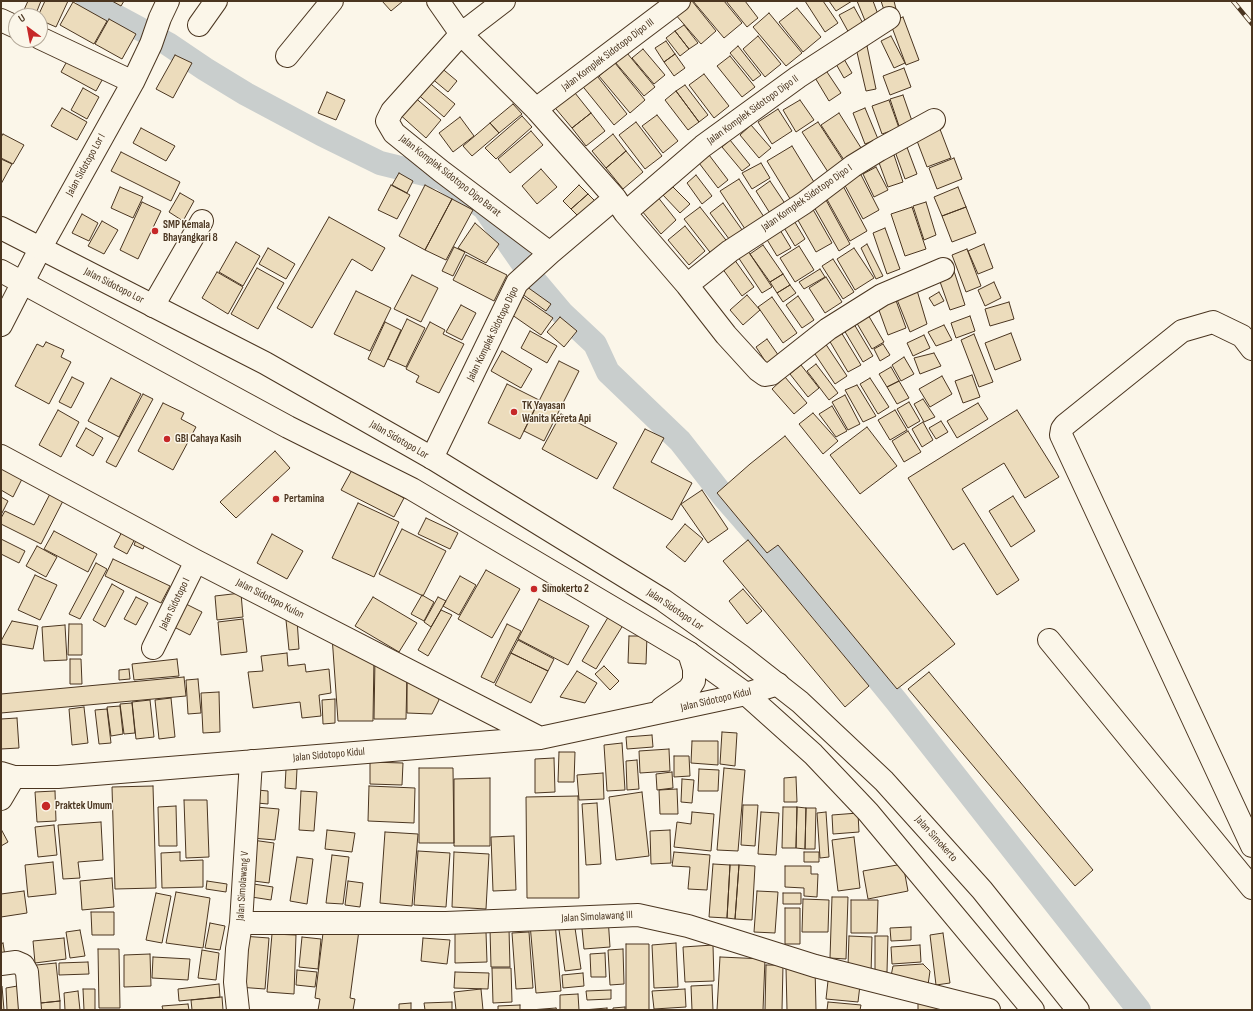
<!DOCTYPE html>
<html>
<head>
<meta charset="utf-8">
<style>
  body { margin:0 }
  #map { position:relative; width:1253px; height:1011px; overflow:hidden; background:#fbf6e9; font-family:"Sofia Sans Condensed",sans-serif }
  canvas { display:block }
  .frame { position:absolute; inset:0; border:2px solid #4a3520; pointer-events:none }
  .north { position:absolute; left:8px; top:8px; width:40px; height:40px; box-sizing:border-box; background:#fbf6e9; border:1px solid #b4a999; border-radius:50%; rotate:328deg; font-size:11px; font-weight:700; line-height:16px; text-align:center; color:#4a3520 }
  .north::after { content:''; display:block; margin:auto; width:14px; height:18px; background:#c62828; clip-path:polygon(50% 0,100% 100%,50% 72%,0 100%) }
</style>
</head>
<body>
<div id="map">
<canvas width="1253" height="1011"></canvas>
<div class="frame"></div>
<div class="north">U</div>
</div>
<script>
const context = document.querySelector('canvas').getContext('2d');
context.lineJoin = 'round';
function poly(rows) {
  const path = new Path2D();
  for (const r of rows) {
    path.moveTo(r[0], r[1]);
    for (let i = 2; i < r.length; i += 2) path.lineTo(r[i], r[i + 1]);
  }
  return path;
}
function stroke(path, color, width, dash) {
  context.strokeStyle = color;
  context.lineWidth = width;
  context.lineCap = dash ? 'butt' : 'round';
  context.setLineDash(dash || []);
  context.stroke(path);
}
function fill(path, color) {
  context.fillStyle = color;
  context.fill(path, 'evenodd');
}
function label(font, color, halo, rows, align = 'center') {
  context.font = font + ' "Sofia Sans Condensed",sans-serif';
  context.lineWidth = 3;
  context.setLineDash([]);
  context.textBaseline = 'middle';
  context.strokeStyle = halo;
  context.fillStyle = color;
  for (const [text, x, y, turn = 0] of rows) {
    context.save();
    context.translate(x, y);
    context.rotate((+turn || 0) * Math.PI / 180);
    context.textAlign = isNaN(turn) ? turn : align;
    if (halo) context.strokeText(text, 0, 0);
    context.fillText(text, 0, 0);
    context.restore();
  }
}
stroke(poly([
  [88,1,168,44,205,69,246,94,321,134,380,163,441,178,484,208,535,281,562,313,595,344,608,372,680,441,724,497,818,605,897,702,1139,1010]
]), '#c9cecd', 24);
const building = poly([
  [28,1,41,1,35,16,23,12,28,1],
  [45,1,68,1,56,27,40,20,40,16,38,16,45,1],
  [112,1,124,1,121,6,112,1],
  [382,1,403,1,391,11,382,1],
  [692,1,716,31,701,44,675,14,692,1],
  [693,1,724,1,742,23,724,38,693,1],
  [726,1,745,1,758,18,747,27,726,1],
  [805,1,823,1,838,23,825,32,805,1],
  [829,1,852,1,836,11,829,1],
  [857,1,873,1,879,17,866,23,857,1],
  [881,1,894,1,897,13,886,16,881,1],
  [73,2,107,21,94,44,60,25,73,2],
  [854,7,865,27,850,35,839,15,854,7],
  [797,8,821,37,803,52,779,22,797,8],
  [769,13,802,53,786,66,753,27,769,13],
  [903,17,919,60,906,65,890,22,903,17],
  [109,19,136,34,122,59,95,44,109,19],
  [684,25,698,43,689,49,675,31,684,25],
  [675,31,689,49,680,56,666,38,675,31],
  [758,36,781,64,765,77,743,49,758,36],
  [891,36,905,63,894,68,881,41,891,36],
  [666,41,675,54,664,62,655,48,666,41],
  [738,46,761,75,753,81,730,53,738,46],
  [867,46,876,89,866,91,856,48,867,46],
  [643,49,665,75,654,84,632,58,643,49],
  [627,53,655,87,644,96,615,62,627,53],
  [71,54,106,73,96,91,61,72,71,54],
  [675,54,685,68,674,76,664,62,675,54],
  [175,55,192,63,173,98,156,89,175,55],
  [730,56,755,87,742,97,717,66,730,56],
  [844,59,852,73,844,78,836,64,844,59],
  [615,63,645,100,630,113,599,76,615,63],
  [439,66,457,81,448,92,430,77,439,66],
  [904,68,911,87,890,95,883,76,904,68],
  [825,69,841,93,829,101,814,76,825,69],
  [594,72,627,114,614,125,580,83,594,72],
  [704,74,729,106,714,118,689,85,704,74],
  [426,80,455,104,444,117,415,92,426,80],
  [685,85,708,115,699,122,676,91,685,85],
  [83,88,99,97,87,119,71,110,83,88],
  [571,88,591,113,572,128,551,103,571,88],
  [676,91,699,122,688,130,665,100,676,91],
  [327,92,345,100,336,120,318,113,327,92],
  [412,95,441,120,426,138,397,112,412,95],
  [903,95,912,121,899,126,890,99,903,95],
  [800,100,814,120,796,132,783,110,800,100],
  [889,100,899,128,882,134,872,106,889,100],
  [513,104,522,114,499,133,490,123,513,104],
  [62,108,87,122,77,140,51,126,62,108],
  [865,108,878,139,865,144,853,113,865,108],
  [778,109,792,131,772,144,758,122,778,109],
  [591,113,605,131,586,146,572,128,591,113],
  [839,113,863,151,846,163,821,125,839,113],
  [657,115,678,141,663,153,642,126,657,115],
  [522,116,532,127,496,159,485,148,522,116],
  [460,117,474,136,453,152,439,133,460,117],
  [636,122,662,156,645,169,619,135,636,122],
  [818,122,844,162,828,172,802,132,818,122],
  [490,123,499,133,472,156,463,146,490,123],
  [938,124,951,158,927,167,914,133,938,124],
  [751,125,771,148,759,158,740,135,751,125],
  [141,128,175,146,166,161,133,143,141,128],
  [531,131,543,145,510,173,498,159,531,131],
  [3,134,24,145,13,164,1,158,1,137,3,134],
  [613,134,626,151,606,168,592,151,613,134],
  [730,140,750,165,742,171,722,147,730,140],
  [905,142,917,174,905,179,893,146,905,142],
  [792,146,817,187,792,202,767,161,792,146],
  [626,151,643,172,623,189,606,168,626,151],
  [706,151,728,180,718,188,696,159,706,151],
  [121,152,180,182,171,201,111,171,121,152],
  [894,155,903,182,888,187,878,160,894,155],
  [954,158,962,179,937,189,929,168,954,158],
  [1,159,12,164,1,184,1,159],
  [761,163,770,178,752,189,742,173,761,163],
  [876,167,888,190,874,197,863,174,876,167],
  [541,169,557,187,537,204,522,186,541,169],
  [859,171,879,210,863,219,842,180,859,171],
  [399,173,413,181,407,193,392,185,399,173],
  [696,175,712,196,702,204,687,183,696,175],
  [739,179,766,220,747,232,720,191,739,179],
  [770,181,788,208,773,218,756,191,770,181],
  [842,184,867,231,850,241,824,194,842,184],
  [391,185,410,195,397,219,378,210,391,185],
  [425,185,452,199,425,250,399,236,425,185],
  [579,185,588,194,571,209,563,201,579,185],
  [120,187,143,197,133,218,111,208,120,187],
  [673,187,690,204,680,213,663,195,673,187],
  [958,187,966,207,942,216,934,197,958,187],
  [180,193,194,201,183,221,169,212,180,193],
  [588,194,596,202,580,218,571,209,588,194],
  [657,196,676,220,661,234,642,211,657,196],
  [452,199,473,210,446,260,425,250,452,199],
  [826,200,850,244,839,251,814,207,826,200],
  [142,202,161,211,138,259,120,250,142,202],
  [926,202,936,235,924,240,913,206,926,202],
  [723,203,745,234,732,243,710,213,723,203],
  [811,206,832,243,816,252,795,215,811,206],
  [700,207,729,244,713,256,684,219,700,207],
  [912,207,926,249,905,256,891,214,912,207],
  [966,207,976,233,952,242,942,216,966,207],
  [82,214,98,223,89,241,72,233,82,214],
  [790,214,805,239,795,246,780,221,790,214],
  [329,217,385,248,372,271,352,259,312,328,277,308,329,217],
  [102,221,118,230,104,254,88,246,102,221],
  [475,223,499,244,486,263,458,248,475,223],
  [777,225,791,248,777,256,763,233,777,225],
  [685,226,705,251,689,265,668,240,685,226],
  [885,228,900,269,887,274,873,233,885,228],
  [236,242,260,256,243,286,219,272,236,242],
  [867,244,883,276,876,279,861,248,867,244],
  [984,244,993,268,978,274,968,251,984,244],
  [763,245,783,274,770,282,750,254,763,245],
  [799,246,814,270,795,282,780,258,799,246],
  [454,247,465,252,453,276,442,271,454,247],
  [268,248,295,264,286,279,259,264,268,248],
  [746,248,772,287,762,293,736,254,746,248],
  [854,248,874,278,855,290,837,259,854,248],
  [967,249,981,286,966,292,952,255,967,249],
  [466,255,507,275,494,301,453,280,466,255],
  [734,259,754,287,742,296,722,268,734,259],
  [833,259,854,292,843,299,822,266,833,259],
  [257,268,284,283,258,329,231,314,257,268],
  [820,269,825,277,804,289,799,282,820,269],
  [954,271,965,305,950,310,938,276,954,271],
  [217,272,243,287,228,314,202,298,217,272],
  [783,274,790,285,777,293,770,282,783,274],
  [412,275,438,288,421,322,394,309,412,275],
  [826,277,842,302,825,313,809,288,826,277],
  [994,282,1001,298,985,306,978,290,994,282],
  [523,284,551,304,546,311,518,291,523,284],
  [790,285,796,293,783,302,777,293,790,285],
  [916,287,927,324,910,332,896,297,916,287],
  [356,291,391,308,370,351,334,334,356,291],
  [939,292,944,301,934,306,929,298,939,292],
  [517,293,553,318,541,335,505,310,517,293],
  [747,295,760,310,743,325,730,310,747,295],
  [894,295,906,328,888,335,876,302,894,295],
  [798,296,814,320,802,328,786,305,798,296],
  [772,297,797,333,783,343,758,307,772,297],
  [1009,302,1014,319,990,326,985,309,1009,302],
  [461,305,476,313,462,340,446,332,461,305],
  [867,313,884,342,872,349,855,320,867,313],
  [970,316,975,331,956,338,951,323,970,316],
  [560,317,577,331,564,347,547,332,560,317],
  [407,319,425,328,406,367,388,359,407,319],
  [385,322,401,330,384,367,368,359,385,322],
  [430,322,445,330,443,334,464,344,439,393,416,382,419,376,406,369,430,322],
  [854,324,873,356,863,362,844,330,854,324],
  [944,325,952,340,936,346,928,332,944,325],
  [530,331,557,346,547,363,521,348,530,331],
  [841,332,861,365,848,372,829,340,841,332],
  [1011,333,1021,360,995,370,985,343,1011,333],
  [974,334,993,382,979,387,961,340,974,334],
  [924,335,930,348,913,356,907,343,924,335],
  [767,339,781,359,769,367,756,347,767,339],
  [46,342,64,350,61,357,71,362,49,404,15,386,37,344,43,347,46,342],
  [825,343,847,376,835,384,813,351,825,343],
  [883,344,890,355,880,361,874,349,883,344],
  [502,351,532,369,521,388,491,371,502,351],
  [934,353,941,366,920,374,914,358,934,353],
  [904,357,914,374,901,381,892,365,904,357],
  [559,361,579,371,544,441,524,431,559,361],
  [816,364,838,393,829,400,807,371,816,364],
  [801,365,819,388,808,397,790,374,801,365],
  [891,367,899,381,887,387,879,374,891,367],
  [972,375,980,397,963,403,955,381,972,375],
  [942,376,952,394,930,407,919,389,942,376],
  [72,377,84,383,71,408,59,402,72,377],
  [785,377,807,403,794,414,772,389,785,377],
  [111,378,141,394,119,437,88,421,111,378],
  [870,378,889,407,878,414,860,384,870,378],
  [899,381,909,398,897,404,887,387,899,381],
  [507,384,539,400,520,439,488,423,507,384],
  [857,385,876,416,863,422,845,390,857,385],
  [143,394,153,399,116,467,106,462,143,394],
  [845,395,860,424,848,430,832,402,845,395],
  [923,399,935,417,924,422,914,404,923,399],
  [909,402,920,421,908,428,897,409,909,402],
  [163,403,184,413,181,419,196,427,173,470,138,451,163,403],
  [978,403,988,419,957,438,947,421,978,403],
  [832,406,847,431,836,437,819,414,832,406],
  [58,410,79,422,61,457,39,445,58,410],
  [895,410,907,430,890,440,878,420,895,410],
  [1017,410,1059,477,1025,498,1004,463,962,489,1019,580,997,595,964,543,953,550,908,478,1017,410],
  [813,413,838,441,823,454,799,424,813,413],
  [561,414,617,443,597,479,542,449,561,414],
  [941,421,948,432,936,439,929,428,941,421],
  [923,422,933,440,922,447,912,429,923,422],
  [867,427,897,466,860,494,830,455,867,427],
  [86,428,103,438,93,456,76,446,86,428],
  [645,429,664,438,651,462,692,483,672,520,613,488,645,429],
  [908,431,921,452,904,462,892,441,908,431],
  [785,436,955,644,897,689,778,545,767,553,717,493,750,464,785,436],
  [275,451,290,468,236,518,220,502,275,451],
  [1,463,24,475,13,497,1,490,1,463],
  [352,470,404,498,394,517,341,490,352,470],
  [52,490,65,497,41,544,1,524,1,518,5,511,34,525,52,490],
  [702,490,728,529,708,543,681,504,702,490],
  [1013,496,1035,531,1011,547,989,511,1013,496],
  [1,497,8,501,1,515,1,497],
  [358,503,399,522,374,577,332,558,358,503],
  [426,518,458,533,450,549,418,534,426,518],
  [685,524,703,539,685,562,666,547,685,524],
  [125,526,138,533,127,554,114,547,125,526],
  [402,529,446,551,423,596,379,574,402,529],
  [54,531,97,554,88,572,44,549,54,531],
  [272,534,303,551,287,579,257,563,272,534],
  [138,535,147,539,143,549,134,545,138,535],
  [1,539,25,551,19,563,1,554,1,539],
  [748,540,869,686,845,707,723,561,748,540],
  [37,546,57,557,46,577,26,566,37,546],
  [113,559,170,586,161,603,105,576,113,559],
  [96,563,107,569,80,619,69,614,96,563],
  [486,570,520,589,492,638,458,619,486,570],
  [35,575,57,585,40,620,18,610,35,575],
  [460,576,476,585,459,615,443,606,460,576],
  [112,584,124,591,105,627,93,620,112,584],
  [743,589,762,611,747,624,729,601,743,589],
  [241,593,243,617,217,620,215,596,241,593],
  [422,595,434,602,424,621,411,614,422,595],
  [136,597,148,603,136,625,124,619,136,597],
  [373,597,417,623,399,652,355,626,373,597],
  [438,597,446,601,431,627,424,622,438,597],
  [539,599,589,626,568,665,518,639,539,599],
  [184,603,202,612,190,635,172,626,184,603],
  [441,610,452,615,428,656,418,650,441,610],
  [610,614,625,622,596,669,582,661,610,614],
  [243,619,247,652,221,655,218,622,243,619],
  [297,619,299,649,289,650,286,620,297,619],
  [12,621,38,626,33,649,1,644,1,641,12,621],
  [69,624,82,624,82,655,68,655,69,624],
  [507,624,521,631,494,683,481,677,507,624],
  [65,625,67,660,44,661,42,627,65,625],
  [332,636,374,657,373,721,338,721,332,636],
  [629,636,647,636,646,664,628,663,629,636],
  [518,640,554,659,548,671,511,653,518,640],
  [287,653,288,666,305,664,306,672,329,669,331,693,319,695,321,716,302,718,300,702,253,708,248,672,263,671,261,656,287,653],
  [511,653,548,671,531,703,495,685,511,653],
  [375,658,407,676,406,719,374,719,375,658],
  [70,659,81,659,82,684,70,684,70,659],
  [177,659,179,676,134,680,132,664,177,659],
  [604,666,619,681,610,690,595,674,604,666],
  [129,669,130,679,119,680,119,670,129,669],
  [577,671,597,683,585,703,560,697,577,671],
  [929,672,1093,870,1075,886,908,689,929,672],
  [184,677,186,696,1,713,1,694,184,677],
  [198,679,201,713,188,714,186,680,198,679],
  [407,679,435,692,439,700,432,714,407,713,407,679],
  [219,692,220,732,203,733,201,693,219,692],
  [171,698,175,737,159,739,155,700,171,698],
  [335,699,335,723,323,724,322,700,335,699],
  [150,700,154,737,136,739,132,702,150,700],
  [132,703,135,733,124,734,120,704,132,703],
  [120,706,123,734,111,736,107,707,120,706],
  [84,707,88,743,72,745,69,709,84,707],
  [107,709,111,743,99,744,95,710,107,709],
  [17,718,19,748,1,749,1,719,17,718],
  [722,732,737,733,735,766,720,764,722,732],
  [652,735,653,747,627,749,626,737,652,735],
  [692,741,718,741,718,765,691,763,692,741],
  [622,743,625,790,607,791,604,745,622,743],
  [669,749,670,771,640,773,639,751,669,749],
  [559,752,575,752,574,782,558,782,559,752],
  [674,756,689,756,690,776,674,777,674,756],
  [554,758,555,792,535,793,535,759,554,758],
  [637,760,639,789,627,790,626,761,637,760],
  [370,762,403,763,402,785,370,784,370,762],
  [419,768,453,768,454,843,419,843,419,768],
  [724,768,745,770,738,851,717,850,724,768],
  [286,769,297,769,296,789,285,788,286,769],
  [699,769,719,770,718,791,698,791,699,769],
  [672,772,673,788,657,790,656,774,672,772],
  [603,773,604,799,579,800,577,775,603,773],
  [796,777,797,802,784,802,784,778,796,777],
  [490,778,490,846,454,846,454,779,490,778],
  [682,779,694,780,692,803,681,802,682,779],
  [153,786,156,888,115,889,112,787,153,786],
  [369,786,415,788,414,823,368,821,369,786],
  [677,789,678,814,660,814,659,790,677,789],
  [257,790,268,791,268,804,257,803,257,790],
  [55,791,56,821,37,822,35,792,55,791],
  [301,791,317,792,314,831,299,830,301,791],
  [642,792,649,856,616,860,609,797,642,792],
  [578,796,579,898,527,898,526,797,578,796],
  [184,800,207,800,209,857,186,858,184,800],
  [597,803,601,864,586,865,582,804,597,803],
  [743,805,758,805,755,846,741,845,743,805],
  [176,806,177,846,159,846,158,807,176,806],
  [256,807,279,809,275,840,252,838,256,807],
  [783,807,797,807,796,848,782,848,783,807],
  [797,807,806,808,805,849,796,848,797,807],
  [806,808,816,808,815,849,805,849,806,808],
  [692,812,714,814,711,851,674,847,677,822,691,824,692,812],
  [761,812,779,813,776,855,758,854,761,812],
  [826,812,829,857,820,858,817,813,826,812],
  [858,813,859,832,833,834,832,815,858,813],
  [101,822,103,860,78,862,80,878,63,879,58,825,101,822],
  [54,825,57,855,38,857,35,827,54,825],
  [1,829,8,842,1,846,1,829],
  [327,830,355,833,352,852,325,849,327,830],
  [670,830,671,863,651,864,650,831,670,830],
  [385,832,418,834,412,906,380,903,385,832],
  [514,836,516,890,493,891,491,837,514,836],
  [854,837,860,888,838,891,832,840,854,837],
  [252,840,274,843,269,883,246,880,252,840],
  [418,851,450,853,446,907,414,905,418,851],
  [180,852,180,861,203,860,203,887,162,888,161,853,180,852],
  [454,852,489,854,486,909,452,907,454,852],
  [674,852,710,855,707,890,688,889,690,867,672,866,674,852],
  [804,852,819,852,819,862,804,862,804,852],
  [332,855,349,857,343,904,326,903,332,855],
  [297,857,313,859,307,904,290,901,297,857],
  [53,862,56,894,28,897,25,865,53,862],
  [713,864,730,865,727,918,709,917,713,864],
  [903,864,908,891,868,899,863,871,903,864],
  [730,865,739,865,735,919,727,918,730,865],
  [739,865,755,866,752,920,735,919,739,865],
  [785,866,811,866,811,874,818,874,817,897,804,896,804,888,785,887,785,866],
  [112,878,114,907,82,910,80,881,112,878],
  [207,881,227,884,226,892,206,889,207,881],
  [348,881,363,883,360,907,345,905,348,881],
  [247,883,273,887,271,900,245,896,247,883],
  [24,891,27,913,1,917,1,894,24,891],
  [757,891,778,892,775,933,754,932,757,891],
  [176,892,210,898,203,948,166,943,176,892],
  [156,893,171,896,162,943,146,940,156,893],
  [783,893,801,893,801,904,783,904,783,893],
  [832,897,848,897,846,959,830,958,832,897],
  [803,899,829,900,828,932,802,932,803,899],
  [851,900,878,900,877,933,851,933,851,900],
  [785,908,800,908,800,944,785,944,785,908],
  [91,912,114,912,114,935,92,935,91,912],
  [608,917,610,947,584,949,581,919,608,917],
  [574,921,581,969,565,971,558,923,574,921],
  [555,922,561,991,536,993,530,924,555,922],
  [210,923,225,926,220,950,205,948,210,923],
  [324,925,359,930,350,998,355,999,353,1010,318,1010,320,999,315,998,324,925],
  [911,927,911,940,891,941,890,928,911,927],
  [490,929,509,929,510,967,491,967,490,929],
  [80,930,85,956,70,958,66,932,80,930],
  [455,932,486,932,487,962,455,963,455,932],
  [529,932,533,988,516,989,512,933,529,932],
  [943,933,950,983,936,985,930,935,943,933],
  [272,934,296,935,294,994,267,992,272,934],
  [242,936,269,938,265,989,238,987,242,936],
  [849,936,872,937,871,974,848,966,849,936],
  [875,936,888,936,887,972,875,972,875,936],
  [302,937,321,939,318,969,299,967,302,937],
  [64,938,66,959,35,963,33,941,64,938],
  [423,938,450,940,447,964,421,961,423,938],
  [3,943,5,956,1,957,1,944,3,943],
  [676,943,678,987,654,988,652,945,676,943],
  [626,944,649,944,649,1010,626,1010,626,944],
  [713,945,714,981,685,982,683,947,713,945],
  [920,945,921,962,892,964,891,947,920,945],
  [98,949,119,949,120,1008,99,1008,98,949],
  [623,949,624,984,610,985,608,950,623,949],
  [202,950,219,953,216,980,198,978,202,950],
  [605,953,606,977,591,977,590,954,605,953],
  [150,954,151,986,124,987,124,955,150,954],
  [153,957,190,959,188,980,152,978,153,957],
  [720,957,765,959,763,1010,717,1010,720,957],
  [88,962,89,974,59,975,59,963,88,962],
  [56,963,60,1001,31,1004,27,966,56,963],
  [923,964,930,971,928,985,891,976,893,966,923,964],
  [766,965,783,965,782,1010,765,1010,766,965],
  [815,967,816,1010,787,1010,786,968,815,967],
  [492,968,511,968,512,1002,493,1003,492,968],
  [297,970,317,972,315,987,296,985,297,970],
  [455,972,489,973,488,989,454,988,455,972],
  [583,973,584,986,563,988,562,975,583,973],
  [828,981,860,985,858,1002,826,999,828,981],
  [219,984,220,997,179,1001,178,989,219,984],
  [23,985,26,1010,7,1010,6,988,23,985],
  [712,985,713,1010,692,1010,691,986,712,985],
  [1,986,2,986,4,1010,1,1010,1,986],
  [83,989,95,989,95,1010,84,1010,83,989],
  [481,989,483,1010,456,1010,454,992,481,989],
  [685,989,686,1007,654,1009,652,991,685,989],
  [611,990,611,999,587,1000,586,991,611,990],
  [78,991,80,1010,65,1010,64,993,78,991],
  [578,994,579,1010,560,1010,560,995,578,994],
  [222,997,223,1010,192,1010,191,1000,222,997],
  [918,1000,944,1001,943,1010,918,1010,918,1000],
  [60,1001,60,1010,32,1010,31,1004,60,1001],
  [452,1002,452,1010,425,1010,424,1003,452,1002],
  [828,1002,861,1005,860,1010,827,1010,828,1002],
  [411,1003,411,1010,399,1010,399,1004,411,1003],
  [188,1004,189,1010,163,1010,162,1006,188,1004],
  [520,1005,520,1010,498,1010,498,1006,520,1005],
  [625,1007,625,1010,613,1010,613,1008,625,1007],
  [556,1008,557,1010,530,1010,556,1008],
  [607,1008,607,1010,583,1010,607,1008]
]);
fill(building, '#ecdcbc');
stroke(building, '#4a3520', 1);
const minor = poly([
  [438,1,461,34,536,109,615,198,625,213,687,285,726,335,758,370,765,375,771,374,828,329,882,295,943,269],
  [504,1,461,34,392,111,387,121,394,133,441,171,550,253],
  [1,20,16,27],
  [199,25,216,1],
  [40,38,133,82],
  [287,56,332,1],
  [536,109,679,1],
  [625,213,703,146,798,77,889,18],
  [687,285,730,251,804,203,853,166,879,150,934,120],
  [153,306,202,221],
  [1,325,40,249,133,82,151,44,160,18,168,1],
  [1252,349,1242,336,1213,322,1182,331,1065,425,1062,429,1061,435,1252,846],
  [1,456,196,561,540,738],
  [432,458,517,283,550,253,615,198],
  [1049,640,1252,888],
  [153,648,196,561],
  [662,708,689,689,694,681,694,669,689,653],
  [1,773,14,777,58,777,540,738,746,694,778,684],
  [1,799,14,777],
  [241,923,446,923,638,915,688,926,815,966,989,1010],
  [1,964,16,962,23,965,27,972,30,1010],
  [238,1010,235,982,237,949,241,923,251,761]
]);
const highway = poly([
  [1,228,265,363,432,458,663,600,740,655,800,702,884,781,982,890,1078,1010],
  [1,271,288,427,412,489,689,653,746,694,813,754,868,812,1033,1010]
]);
stroke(minor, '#4a3520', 24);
stroke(highway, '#4a3520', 24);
stroke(minor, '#fbf6e9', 22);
stroke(highway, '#fbf6e9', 22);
const rail = poly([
  [1233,1,1252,24]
]);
stroke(rail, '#4a3520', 4.5);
stroke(rail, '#fbf6e9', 3, [9]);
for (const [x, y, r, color] of [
  [155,231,4,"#c62828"],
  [514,412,4,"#c62828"],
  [167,439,4,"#c62828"],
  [276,499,4,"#c62828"],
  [534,589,4,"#c62828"],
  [46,806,5,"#c62828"]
]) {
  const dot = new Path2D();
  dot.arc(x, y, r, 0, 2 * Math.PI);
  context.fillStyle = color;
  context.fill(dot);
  stroke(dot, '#fbf6e9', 1.5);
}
label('11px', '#4a3520', '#fbf6e9', [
  ["Jalan Komplek Sidotopo Dipo III",608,55,-37],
  ["Jalan Komplek Sidotopo Dipo II",753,110,-36],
  ["Jalan Sidotopo Lor I",86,165,-61],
  ["Jalan Komplek Sidotopo Dipo Barat",450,176,38],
  ["Jalan Komplek Sidotopo Dipo I",807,198,-35],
  ["Jalan Sidotopo Lor",114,286,27],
  ["Jalan Komplek Sidotopo Dipo",493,334,-64],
  ["Jalan Sidotopo Lor",399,440,30],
  ["Jalan Sidotopo Kulon",270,599,27],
  ["Jalan Sidotopo I",175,604,-64],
  ["Jalan Sidotopo Lor",675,610,34],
  ["Jalan Sidotopo Kidul",716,700,-13],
  ["Jalan Sidotopo Kidul",329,755,-5],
  ["Jalan Simokerto",936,839,48],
  ["Jalan Simolawang V",243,886,-86],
  ["Jalan Simolawang III",597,917,-3]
]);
label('bold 11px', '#4a3520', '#fbf6e9', [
  ["SMP Kemala",163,225],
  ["Bhayangkari 8",163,238],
  ["TK Yayasan",522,406],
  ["Wanita Kereta Api",522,419],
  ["GBI Cahaya Kasih",175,439],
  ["Pertamina",284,499],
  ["Simokerto 2",542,589],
  ["Praktek Umum",55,806]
], 'left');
</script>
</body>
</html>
